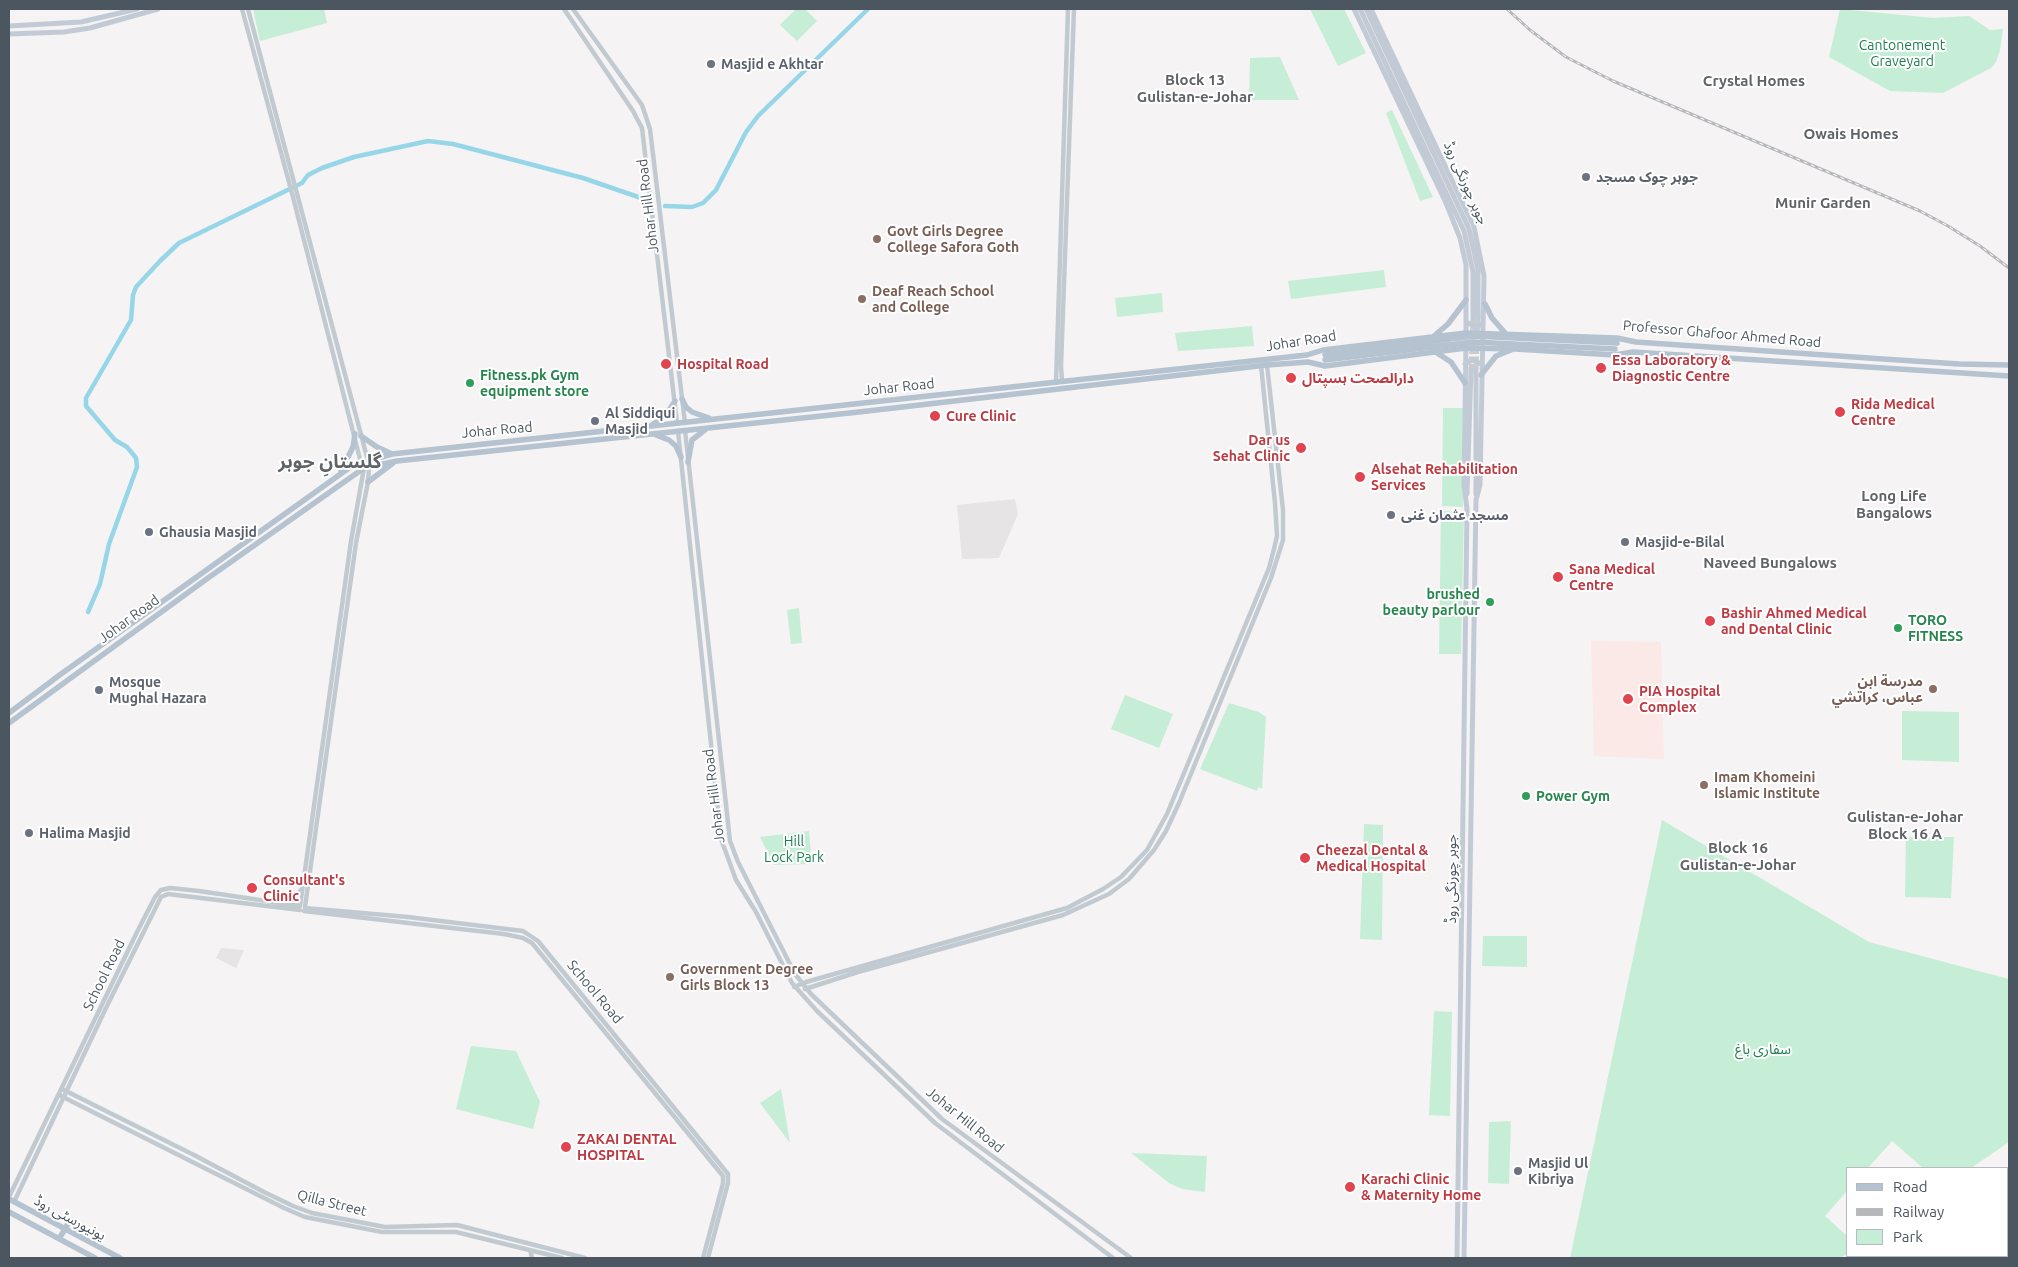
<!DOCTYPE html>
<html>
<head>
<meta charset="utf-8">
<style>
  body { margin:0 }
  #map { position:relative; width:2018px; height:1267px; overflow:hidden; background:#f5f3f3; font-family:Ubuntu,sans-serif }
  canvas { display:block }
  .frame { position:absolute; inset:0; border:10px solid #4b5660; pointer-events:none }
  .legend { position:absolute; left:1846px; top:1167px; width:162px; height:90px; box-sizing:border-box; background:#fff; border:1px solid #b7bbbf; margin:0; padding:6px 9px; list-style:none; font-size:15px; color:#4b5660 }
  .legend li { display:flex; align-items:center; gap:10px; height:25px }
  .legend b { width:25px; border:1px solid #b7bbbf }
</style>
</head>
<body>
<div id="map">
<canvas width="2018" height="1267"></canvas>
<div class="frame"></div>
<ul class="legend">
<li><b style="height:6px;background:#b5c2cf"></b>Road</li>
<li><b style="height:6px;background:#b6b8bc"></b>Railway</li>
<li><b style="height:14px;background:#c6eed6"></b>Park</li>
</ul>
</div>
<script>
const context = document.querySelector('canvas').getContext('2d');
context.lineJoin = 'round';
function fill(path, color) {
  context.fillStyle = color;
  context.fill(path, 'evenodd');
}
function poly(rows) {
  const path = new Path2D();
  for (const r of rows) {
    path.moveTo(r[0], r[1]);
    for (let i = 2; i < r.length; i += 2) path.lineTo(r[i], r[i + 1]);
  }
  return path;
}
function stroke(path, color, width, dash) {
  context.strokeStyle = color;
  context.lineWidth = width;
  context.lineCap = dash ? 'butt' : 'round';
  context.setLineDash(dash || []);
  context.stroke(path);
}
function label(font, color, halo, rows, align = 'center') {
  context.font = font + ' Ubuntu,"Noto Sans Arabic",sans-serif';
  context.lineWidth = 4;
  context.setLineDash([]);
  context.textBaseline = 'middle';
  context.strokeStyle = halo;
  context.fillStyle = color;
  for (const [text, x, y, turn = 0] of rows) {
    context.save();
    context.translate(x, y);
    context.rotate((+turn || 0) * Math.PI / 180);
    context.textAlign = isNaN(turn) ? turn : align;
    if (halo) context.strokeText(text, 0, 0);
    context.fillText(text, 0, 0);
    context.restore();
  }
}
fill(poly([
  [1015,499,1018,514,999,558,962,559,957,505],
  [221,948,244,950,236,968,216,958]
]), '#e6e4e5');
fill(poly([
  [1591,641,1661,642,1664,759,1594,756]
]), '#fbe9e7');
fill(poly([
  [253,9,324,9,327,23,260,41],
  [796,9,805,9,817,21,797,41,780,25],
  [1310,9,1344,9,1366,53,1338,66],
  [1840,9,1934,18,1969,16,1990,30,2003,29,2000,50,1996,62,1991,68,1943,93,1890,91,1829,57],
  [1280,57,1299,100,1249,100,1250,58],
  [1392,110,1433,197,1420,201,1386,113],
  [1384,270,1386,287,1291,299,1288,281],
  [1162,293,1163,312,1117,317,1115,298],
  [1252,326,1254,346,1178,351,1175,333],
  [1443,408,1464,408,1463,507,1442,506],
  [1441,511,1464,512,1461,654,1439,654],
  [799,608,802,643,791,644,787,610],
  [1125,695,1173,714,1159,748,1111,729],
  [1229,703,1259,712,1266,717,1262,789,1258,787,1257,791,1200,769],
  [1902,711,1959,712,1959,762,1902,760],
  [1662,820,1869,942,2009,979,2009,1142,1971,1168,1923,1168,1892,1141,1868,1168,1847,1168,1847,1191,1825,1216,1847,1236,1847,1253,1841,1258,1570,1258],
  [1364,824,1383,825,1382,940,1360,939],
  [809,831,812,864,774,865,760,837],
  [1906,837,1954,837,1951,898,1905,897],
  [1483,936,1527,936,1527,967,1482,966],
  [1434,1011,1452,1012,1450,1116,1429,1115],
  [471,1046,516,1051,540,1102,533,1129,456,1109],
  [781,1089,790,1143,760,1103],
  [1511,1121,1509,1184,1488,1183,1489,1122],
  [1131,1153,1207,1156,1205,1192,1182,1189,1169,1183]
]), '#c6eed6');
stroke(poly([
  [665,206,692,207,703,203,716,190,746,132,758,116,868,9],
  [88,612,100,584,109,544,137,467,136,458,127,447,115,440,86,406,86,398,131,320,133,295,136,287,160,261,179,243,302,183,308,175,322,168,354,157,428,141,453,144,583,178,647,200]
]), '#96d6e8', 4.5);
stroke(poly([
  [1471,369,1473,318],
  [1476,369,1478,318]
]), '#caccce', 5, [5, 2.5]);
stroke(poly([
  [242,9,293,197,361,463],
  [248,9,368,461],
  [564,9,633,111,642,128,677,423],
  [573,9,642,105,650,129,685,423],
  [1062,381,1061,366,1074,9],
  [1056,382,1068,9],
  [685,430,730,841,738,862,795,974,811,994,942,1119,1131,1258],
  [678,431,721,839,736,880,756,912,792,983,817,1011,935,1123,1113,1258],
  [283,902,293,898,301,890],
  [305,907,356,543,368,482,369,468],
  [305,908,408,917,523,931,538,941,728,1174,728,1183,708,1258],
  [304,911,504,934,523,938,532,943,723,1176,723,1183,703,1258],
  [794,987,806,982,1067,908,1103,889,1121,877,1147,850,1167,814,1269,568,1274,549,1277,536,1275,503,1261,365],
  [805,989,858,972,1063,915,1109,894,1129,879,1154,850,1166,831,1179,803,1271,578,1283,540,1283,510,1267,365],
  [62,1089,194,1155,264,1192,293,1206,312,1213,385,1227,457,1225,585,1258],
  [59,1095,284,1208,305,1217,382,1232,456,1232,562,1258],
  [9,1197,137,932,155,897,161,890,170,888,199,891,300,906,351,541,364,468],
  [14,1202,105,1010,161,897,168,894,300,910],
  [530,1250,532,1258]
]), '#c2cad1', 4.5);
stroke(poly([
  [1354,9,1446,203,1460,238,1466,265,1466,336],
  [1360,9,1464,231,1473,272,1473,318],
  [1366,9,1469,229,1478,270,1478,318],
  [1371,9,1474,227,1484,276,1480,485,1476,500,1464,1258],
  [9,26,81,22,137,9],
  [9,34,64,32,90,28,158,9],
  [1466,322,1476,327,1483,323],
  [1465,364,1472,360,1481,364],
  [1467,494,1471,369],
  [1476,494,1476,369],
  [1457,1258,1467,509,1464,485,1466,344]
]), '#c2cbd5', 5);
stroke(poly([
  [1485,304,1492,318,1506,334],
  [1434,336,1448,324,1466,300],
  [1434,351,1451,362,1465,383],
  [1481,375,1496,356,1511,350],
  [682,399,686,407,692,412,709,418],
  [652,425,666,415,675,401],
  [656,435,669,440,676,446,681,457],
  [361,436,377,447,392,454],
  [368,461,392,454,1307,355,1323,350,1466,333,1617,338,1636,342,1883,359,1959,364,2009,365],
  [688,462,692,440,706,429],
  [369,467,397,461,859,412,1267,365,1308,362,1325,366,1466,348,1515,349,1615,355,1633,352,2009,376],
  [341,471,353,447,355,434],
  [368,482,393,463],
  [9,713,61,674,349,468,361,463],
  [9,723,208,578,364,468],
  [9,1199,120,1258],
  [9,1212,95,1258],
  [59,1239,69,1222]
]), '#b5c2cf', 5.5);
const rail = poly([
  [1507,9,1530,30,1566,57,1613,81,1920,211,1948,226,1980,246,2009,268]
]);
stroke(rail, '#b6b8bc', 3);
stroke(rail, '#fff', 1, [4]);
stroke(poly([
  [1325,355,1474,336,1617,343],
  [1325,360,1473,342,1615,349]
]), '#b5c2cf', 5.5);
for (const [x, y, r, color] of [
  [711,64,5,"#6b7280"],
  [1586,177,5,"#6b7280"],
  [877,239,5,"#8d6e63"],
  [862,299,5,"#8d6e63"],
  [666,364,6,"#e0444e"],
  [1601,368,6,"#e0444e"],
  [1291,378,6,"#e0444e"],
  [470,383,5,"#2e9e5b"],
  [1840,412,6,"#e0444e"],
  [935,416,6,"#e0444e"],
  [595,421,5,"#6b7280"],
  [1301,448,6,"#e0444e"],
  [1360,477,6,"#e0444e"],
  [1391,515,5,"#6b7280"],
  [149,532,5,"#6b7280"],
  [1625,542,5,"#6b7280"],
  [1558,577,6,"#e0444e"],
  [1490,602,5,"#2e9e5b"],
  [1710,621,6,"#e0444e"],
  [1898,628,5,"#2e9e5b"],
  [1933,689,5,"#8d6e63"],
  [99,690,5,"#6b7280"],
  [1628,699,6,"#e0444e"],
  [1704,785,5,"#8d6e63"],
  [1526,796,5,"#2e9e5b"],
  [29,833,5,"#6b7280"],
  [1305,858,6,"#e0444e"],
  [252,888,6,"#e0444e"],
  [670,977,5,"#8d6e63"],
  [566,1147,6,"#e0444e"],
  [1518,1171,5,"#6b7280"],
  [1350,1187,6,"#e0444e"]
]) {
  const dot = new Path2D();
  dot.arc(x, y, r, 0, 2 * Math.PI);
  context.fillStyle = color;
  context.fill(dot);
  stroke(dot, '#fff', 2);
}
label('14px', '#1e7f4f', '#fff', [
  ["Cantonement",1902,45],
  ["Graveyard",1902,61],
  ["Hill",794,841],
  ["Lock Park",794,857],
  ["سفاری باغ",1763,1049]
]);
label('bold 14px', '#5b616d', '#fff', [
  ["Masjid e Akhtar",721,64],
  ["جوہر چوک مسجد",1596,177],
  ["Al Siddiqui",605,413],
  ["Masjid",605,429],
  ["مسجد عثمان غنی",1401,515],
  ["Ghausia Masjid",159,532],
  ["Masjid-e-Bilal",1635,542],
  ["Mosque",109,682],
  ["Mughal Hazara",109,698],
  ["Halima Masjid",39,833],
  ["Masjid Ul",1528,1163],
  ["Kibriya",1528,1179]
], 'left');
label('14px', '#4b5660', '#fff', [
  ["جوہر چورنگی روڈ",1466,183,66],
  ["Johar Hill Road",648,206,-97],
  ["Professor Ghafoor Ahmed Road",1722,334,5],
  ["Johar Road",1301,341,-9],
  ["Johar Road",899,387,-6],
  ["Johar Road",497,430,-5],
  ["Johar Road",129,619,-36],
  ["Johar Hill Road",714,796,-97],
  ["جوہر چورنگی روڈ",1451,879,-90],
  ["School Road",104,975,-64],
  ["School Road",595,992,50],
  ["Johar Hill Road",965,1120,39],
  ["Qilla Street",332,1203,14],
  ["یونیورسٹی روڈ",70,1218,28]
]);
label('bold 14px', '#785e54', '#fff', [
  ["Govt Girls Degree",887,231],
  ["College Safora Goth",887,247],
  ["Deaf Reach School",872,291],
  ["and College",872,307],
  ["مدرسة ابن",1923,681,"right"],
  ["عباس، كراتشي",1923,697,"right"],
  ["Imam Khomeini",1714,777],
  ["Islamic Institute",1714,793],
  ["Government Degree",680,969],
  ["Girls Block 13",680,985]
], 'left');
label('bold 14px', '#be3a42', '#fff', [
  ["Essa Laboratory &",1612,360],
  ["Diagnostic Centre",1612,376],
  ["Hospital Road",677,364],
  ["دارالصحت ہسپتال",1302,378],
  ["Rida Medical",1851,404],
  ["Centre",1851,420],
  ["Cure Clinic",946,416],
  ["Dar us",1290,440,"right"],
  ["Sehat Clinic",1290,456,"right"],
  ["Alsehat Rehabilitation",1371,469],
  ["Services",1371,485],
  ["Sana Medical",1569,569],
  ["Centre",1569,585],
  ["Bashir Ahmed Medical",1721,613],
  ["and Dental Clinic",1721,629],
  ["PIA Hospital",1639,691],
  ["Complex",1639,707],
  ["Cheezal Dental &",1316,850],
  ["Medical Hospital",1316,866],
  ["Consultant's",263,880],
  ["Clinic",263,896],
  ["ZAKAI DENTAL",577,1139],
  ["HOSPITAL",577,1155],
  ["Karachi Clinic",1361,1179],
  ["& Maternity Home",1361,1195]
], 'left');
label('bold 14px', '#27864d', '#fff', [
  ["Fitness.pk Gym",480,375],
  ["equipment store",480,391],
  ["brushed",1480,594,"right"],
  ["beauty parlour",1480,610,"right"],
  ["TORO",1908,620],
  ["FITNESS",1908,636],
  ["Power Gym",1536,796]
], 'left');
label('bold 15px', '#606367', '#fff', [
  ["Block 13",1195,80],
  ["Gulistan-e-Johar",1195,97],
  ["Crystal Homes",1754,81],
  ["Owais Homes",1851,134],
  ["Munir Garden",1823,203],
  ["Long Life",1894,496],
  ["Bangalows",1894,513],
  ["Naveed Bungalows",1770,563],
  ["Gulistan-e-Johar",1905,817],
  ["Block 16 A",1905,834],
  ["Block 16",1738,848],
  ["Gulistan-e-Johar",1738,865]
]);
label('bold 19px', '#606367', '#fff', [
  ["گلستانِ جوہر",330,462]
]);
</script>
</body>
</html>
